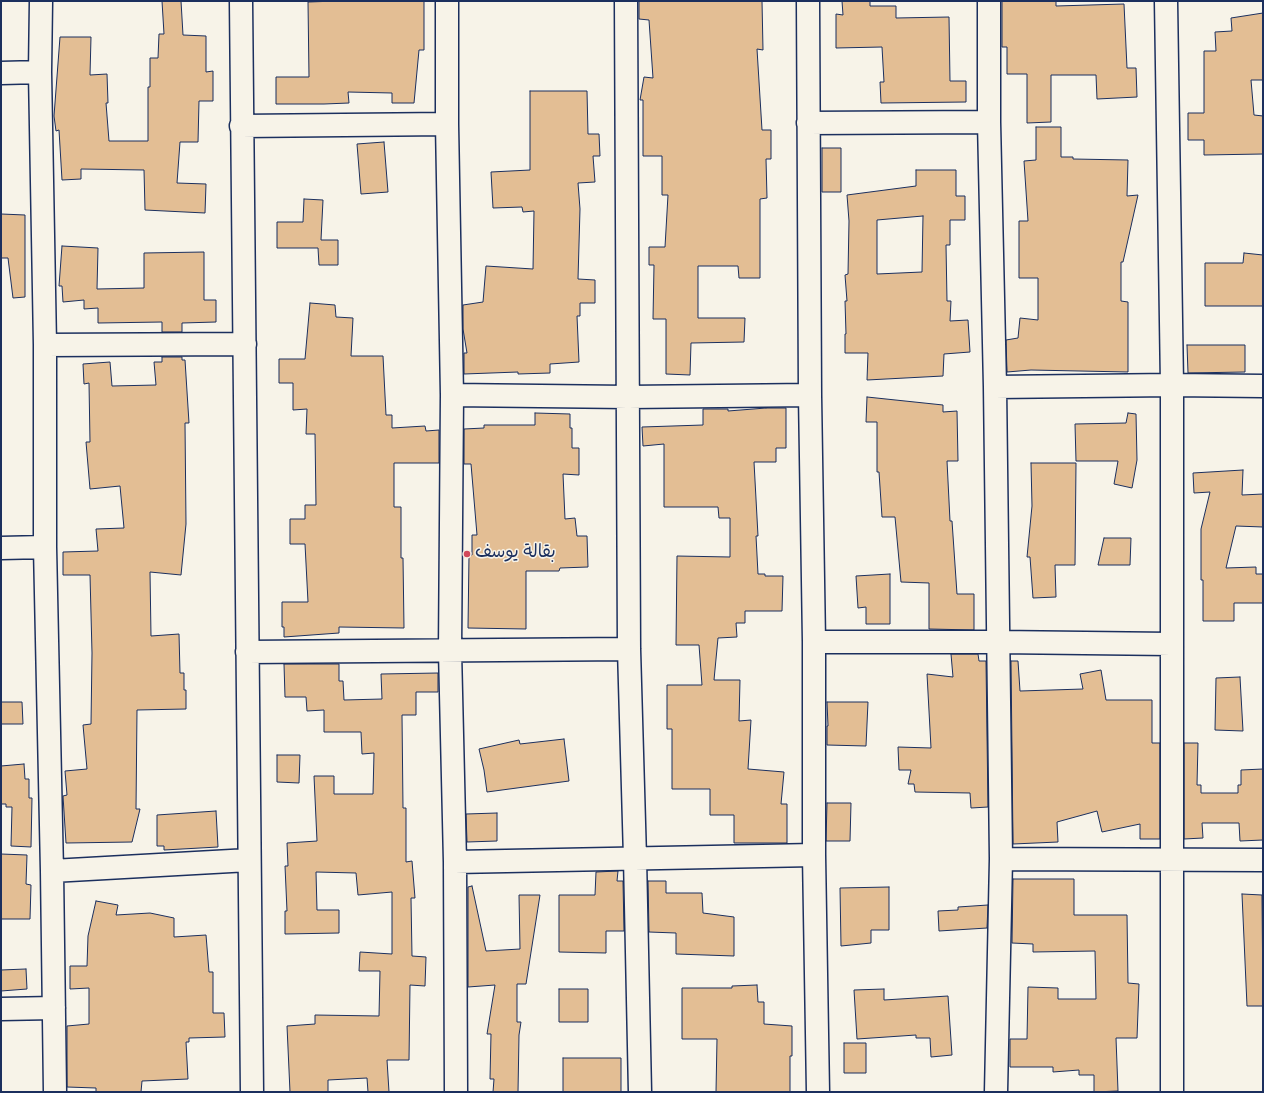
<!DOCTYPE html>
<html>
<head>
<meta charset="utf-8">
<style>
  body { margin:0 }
  #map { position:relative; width:1264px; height:1093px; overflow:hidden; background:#f7f3e8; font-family:"Indie Flower",sans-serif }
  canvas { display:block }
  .frame { position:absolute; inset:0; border:2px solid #1b2f5e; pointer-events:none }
</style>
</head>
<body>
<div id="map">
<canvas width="1264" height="1093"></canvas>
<div class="frame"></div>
</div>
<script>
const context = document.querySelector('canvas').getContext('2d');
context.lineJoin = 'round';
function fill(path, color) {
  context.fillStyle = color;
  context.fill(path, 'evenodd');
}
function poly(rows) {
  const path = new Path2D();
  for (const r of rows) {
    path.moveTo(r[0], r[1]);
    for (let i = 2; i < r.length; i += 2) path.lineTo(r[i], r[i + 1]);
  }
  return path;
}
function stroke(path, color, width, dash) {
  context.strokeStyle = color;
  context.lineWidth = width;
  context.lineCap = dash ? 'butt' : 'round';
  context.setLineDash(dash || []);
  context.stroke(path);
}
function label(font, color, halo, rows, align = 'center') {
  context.font = font + ' "Indie Flower","Playpen Sans Arabic",sans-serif';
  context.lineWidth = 3;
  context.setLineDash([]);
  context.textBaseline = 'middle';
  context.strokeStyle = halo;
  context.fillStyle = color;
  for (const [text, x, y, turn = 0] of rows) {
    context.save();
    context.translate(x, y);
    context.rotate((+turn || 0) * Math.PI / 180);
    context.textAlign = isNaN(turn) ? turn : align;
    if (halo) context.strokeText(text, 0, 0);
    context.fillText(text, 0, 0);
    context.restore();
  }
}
const building = poly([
  [162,1,181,1,183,35,206,36,206,72,213,71,213,101,199,101,198,142,180,142,177,183,206,184,205,213,145,210,144,170,81,169,81,179,62,180,59,130,56,131,54,116,60,37,91,37,90,75,107,74,108,103,106,103,109,141,148,141,148,87,150,87,150,58,158,58,159,34,164,34,162,1],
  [337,1,424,1,424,50,419,50,414,103,392,103,392,93,348,92,349,103,324,104,276,104,276,77,309,77,308,2,337,1],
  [639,1,762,1,763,50,757,49,762,130,771,130,771,159,766,159,767,198,760,199,760,278,739,278,738,266,698,266,698,318,745,318,744,342,691,343,690,375,666,374,666,319,653,319,654,265,649,265,649,247,665,247,668,195,662,195,662,156,643,156,643,100,640,100,644,77,653,78,649,20,639,19,639,1],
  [842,1,870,1,870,6,896,6,896,18,949,17,950,81,966,81,966,102,881,103,880,82,884,82,882,47,836,48,836,14,843,15,842,1],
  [1002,1,1056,1,1056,6,1124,4,1127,68,1136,68,1137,97,1097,99,1096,75,1051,75,1051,122,1027,123,1027,74,1007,74,1007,47,1002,47,1002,1],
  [1263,13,1263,80,1251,80,1254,115,1263,116,1263,154,1204,155,1204,140,1188,140,1188,113,1204,113,1204,51,1216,51,1215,32,1232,31,1231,18,1263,13],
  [530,91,587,91,588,134,599,134,600,156,593,156,595,182,578,183,580,209,578,279,595,280,595,303,580,303,580,316,577,316,579,362,550,364,550,373,518,374,518,372,464,374,464,353,467,353,463,329,463,305,483,302,486,266,533,269,534,211,523,212,522,207,493,208,491,172,530,170,530,91],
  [1036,127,1061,127,1061,157,1073,157,1073,159,1128,160,1127,196,1138,195,1123,262,1121,262,1121,301,1128,302,1128,372,1031,370,1007,372,1006,340,1018,338,1020,318,1038,320,1038,278,1019,278,1019,221,1028,221,1024,161,1036,160,1036,127],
  [384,142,388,192,361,194,357,144,384,142],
  [822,148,841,148,841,192,822,192,822,148],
  [916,170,956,170,956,196,965,196,965,220,950,220,950,245,946,245,947,301,951,301,950,321,968,320,970,352,944,354,943,376,867,380,868,353,845,353,845,334,846,334,845,301,847,301,845,275,848,274,849,221,847,195,916,186,916,170],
  [923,216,922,272,877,274,877,220,923,216],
  [304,199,323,200,321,240,338,240,338,265,319,265,318,248,277,248,277,222,303,222,304,199],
  [1,214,25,215,25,297,13,298,8,258,1,258,1,214],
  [62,246,98,248,97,289,144,288,144,253,204,252,204,300,216,300,216,322,182,323,182,332,162,332,162,322,98,323,98,308,84,309,84,300,63,302,62,286,59,286,62,246],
  [1244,253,1263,255,1263,306,1205,306,1205,263,1243,263,1244,253],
  [310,303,335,305,336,317,353,318,351,356,383,356,386,415,392,415,392,428,425,426,426,431,439,430,439,463,394,463,394,507,401,507,401,558,403,558,404,628,339,627,339,633,284,637,284,627,282,627,282,602,308,602,305,544,290,544,290,519,305,519,305,505,316,505,315,434,306,434,307,409,293,410,293,383,279,383,279,359,305,359,310,303],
  [1187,345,1245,345,1245,372,1188,373,1187,345],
  [162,357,182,357,182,360,185,360,189,423,185,423,186,524,181,575,150,572,151,636,179,634,180,673,184,673,184,690,186,690,186,709,137,710,136,809,140,809,132,842,66,843,63,796,67,795,65,771,87,769,83,725,91,724,92,653,90,575,63,575,63,552,98,551,96,529,124,528,120,486,90,489,86,442,90,442,89,383,84,384,83,364,110,362,112,386,156,385,154,362,162,362,162,357],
  [867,397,943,405,943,412,957,411,958,461,947,461,950,521,952,521,957,594,974,594,974,630,929,629,929,583,901,582,895,517,882,517,879,472,877,472,877,422,866,422,867,397],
  [766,408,786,408,786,448,776,448,776,462,754,462,758,536,756,536,758,574,765,574,765,576,783,576,782,611,745,611,745,623,736,623,737,637,718,638,714,680,740,680,739,721,751,720,748,769,784,772,781,804,787,804,787,843,734,843,734,815,710,815,710,789,672,789,672,729,667,729,667,685,702,685,699,645,676,645,677,556,730,557,730,518,719,518,718,507,664,507,664,444,643,446,642,427,703,425,703,409,728,409,728,411,766,408],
  [535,413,570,414,570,428,572,428,572,448,579,448,579,475,563,474,565,519,575,518,577,536,587,536,588,567,560,568,559,571,526,571,526,629,468,628,469,555,472,555,472,535,477,535,471,464,464,464,464,429,484,428,484,425,535,425,535,413],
  [1128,413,1136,414,1137,460,1132,488,1114,484,1118,461,1076,461,1075,424,1126,423,1128,413],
  [1031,463,1076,463,1075,565,1055,565,1056,597,1033,598,1030,557,1027,557,1032,506,1031,463],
  [1243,470,1242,495,1263,494,1263,527,1236,526,1226,568,1256,567,1256,574,1263,574,1263,603,1234,603,1234,621,1203,621,1203,580,1201,580,1201,529,1210,492,1194,493,1193,473,1243,470],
  [1104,538,1131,538,1130,565,1098,565,1104,538],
  [890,574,890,624,866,624,866,607,858,608,856,576,890,574],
  [951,654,978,654,979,661,986,661,988,807,971,808,970,793,915,792,914,784,908,784,911,770,899,770,898,747,931,748,927,674,953,677,951,654],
  [1011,661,1018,661,1020,691,1083,689,1080,674,1101,670,1106,700,1152,700,1152,743,1160,743,1160,839,1140,839,1140,824,1102,832,1097,811,1057,822,1058,842,1013,844,1011,661],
  [284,664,339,664,339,681,343,681,344,700,382,699,381,674,438,673,438,692,416,692,416,715,402,715,403,808,406,808,406,862,412,861,415,898,411,898,412,956,426,957,425,986,410,985,409,1060,387,1060,389,1092,368,1092,367,1078,328,1080,328,1092,290,1092,287,1026,315,1024,315,1015,379,1016,380,971,359,971,360,952,392,954,392,892,358,895,356,873,316,872,317,910,339,910,339,933,285,934,285,911,287,911,285,866,288,866,287,843,317,841,314,776,334,776,334,794,373,794,374,753,362,754,361,732,324,732,324,710,307,711,306,697,285,697,284,664],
  [1240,677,1243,731,1215,730,1216,678,1240,677],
  [1,702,22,702,23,724,1,724,1,702],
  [827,702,868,702,866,746,827,745,827,726,828,726,827,702],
  [564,739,569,781,487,792,484,770,479,749,519,740,520,744,564,739],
  [1184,743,1198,743,1197,785,1201,785,1201,793,1238,793,1238,785,1241,785,1241,770,1263,769,1263,840,1240,841,1239,823,1202,823,1203,838,1184,839,1184,743],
  [277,755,300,755,299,783,277,782,277,755],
  [24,764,25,779,29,779,29,798,32,798,31,847,11,846,12,807,6,807,6,804,1,804,1,766,24,764],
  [827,803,851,803,850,841,826,841,827,803],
  [216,811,218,847,164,850,164,846,157,846,157,815,216,811],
  [497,813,497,841,467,842,466,814,497,813],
  [1,854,27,855,26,884,31,885,30,919,1,919,1,854],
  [618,871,617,881,623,881,624,931,606,931,606,953,559,952,559,895,595,895,596,872,618,871],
  [1013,879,1074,879,1074,915,1127,915,1128,983,1139,984,1137,1038,1116,1038,1118,1091,1094,1092,1094,1075,1079,1075,1079,1070,1053,1072,1053,1067,1010,1067,1010,1039,1027,1039,1028,987,1058,988,1058,999,1096,999,1095,951,1033,952,1033,944,1012,943,1013,879],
  [648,881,666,881,666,893,702,893,703,913,734,917,734,956,676,954,676,933,649,932,648,881],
  [472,886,486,951,520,949,519,895,540,895,526,984,517,984,517,1022,521,1022,519,1035,518,1092,493,1092,494,1079,490,1079,491,1034,487,1034,495,985,468,987,468,887,472,886],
  [889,887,889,930,871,930,871,943,841,946,840,888,889,887],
  [1242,894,1262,895,1263,1006,1247,1006,1242,894],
  [96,901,118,905,116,915,150,913,174,918,174,937,206,935,209,972,213,972,213,1013,224,1013,225,1037,189,1038,189,1042,186,1042,188,1079,142,1081,141,1092,96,1092,96,1088,67,1087,67,1026,89,1024,89,988,70,989,70,966,87,966,88,936,96,901],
  [988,905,987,928,939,931,938,911,958,910,958,907,988,905],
  [26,969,27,989,1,991,1,970,26,969],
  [757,985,758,1002,764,1002,764,1024,792,1026,792,1056,790,1056,790,1092,716,1092,717,1039,682,1039,682,988,732,988,732,986,757,985],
  [559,989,588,989,588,1022,559,1022,559,989],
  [884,989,884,1000,948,996,952,1055,931,1057,930,1038,916,1038,916,1035,857,1039,854,990,884,989],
  [844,1043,866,1043,866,1073,844,1073,844,1043],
  [563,1058,621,1058,621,1092,563,1092,563,1058]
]);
fill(building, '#e3be94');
stroke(building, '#1b2f5e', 1);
const minor = poly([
  [41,1,40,72,45,345,45,547,52,871,55,1092],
  [241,1,252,1092],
  [447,1,447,124,452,395,450,651,455,862,456,1092],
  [626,1,629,649,635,858,640,1092],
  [808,1,810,395,814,642,814,855,818,1092],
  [989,1,989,122,995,387,1001,859,996,1092],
  [1166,1,1172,385,1172,1092],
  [1,73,40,72],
  [808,123,989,122],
  [241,126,447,124],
  [45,345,245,344],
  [995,387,1172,385,1263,386],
  [452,395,628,397,810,395],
  [1,548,45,547],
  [814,642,998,642,1171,644],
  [247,652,629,649],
  [1001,859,1263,860],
  [455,862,814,855],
  [52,871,249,860],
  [1,1009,54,1008]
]);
stroke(minor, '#1b2f5e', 25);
stroke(minor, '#f7f3e8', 22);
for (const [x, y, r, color] of [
  [467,554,4,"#d1495b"]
]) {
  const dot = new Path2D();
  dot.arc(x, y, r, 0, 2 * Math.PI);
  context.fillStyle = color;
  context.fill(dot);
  stroke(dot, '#f7f3e8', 1.5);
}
label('18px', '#1b2f5e', '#f7f3e8', [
  ["بقالة يوسف",475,554]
], 'left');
</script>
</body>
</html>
